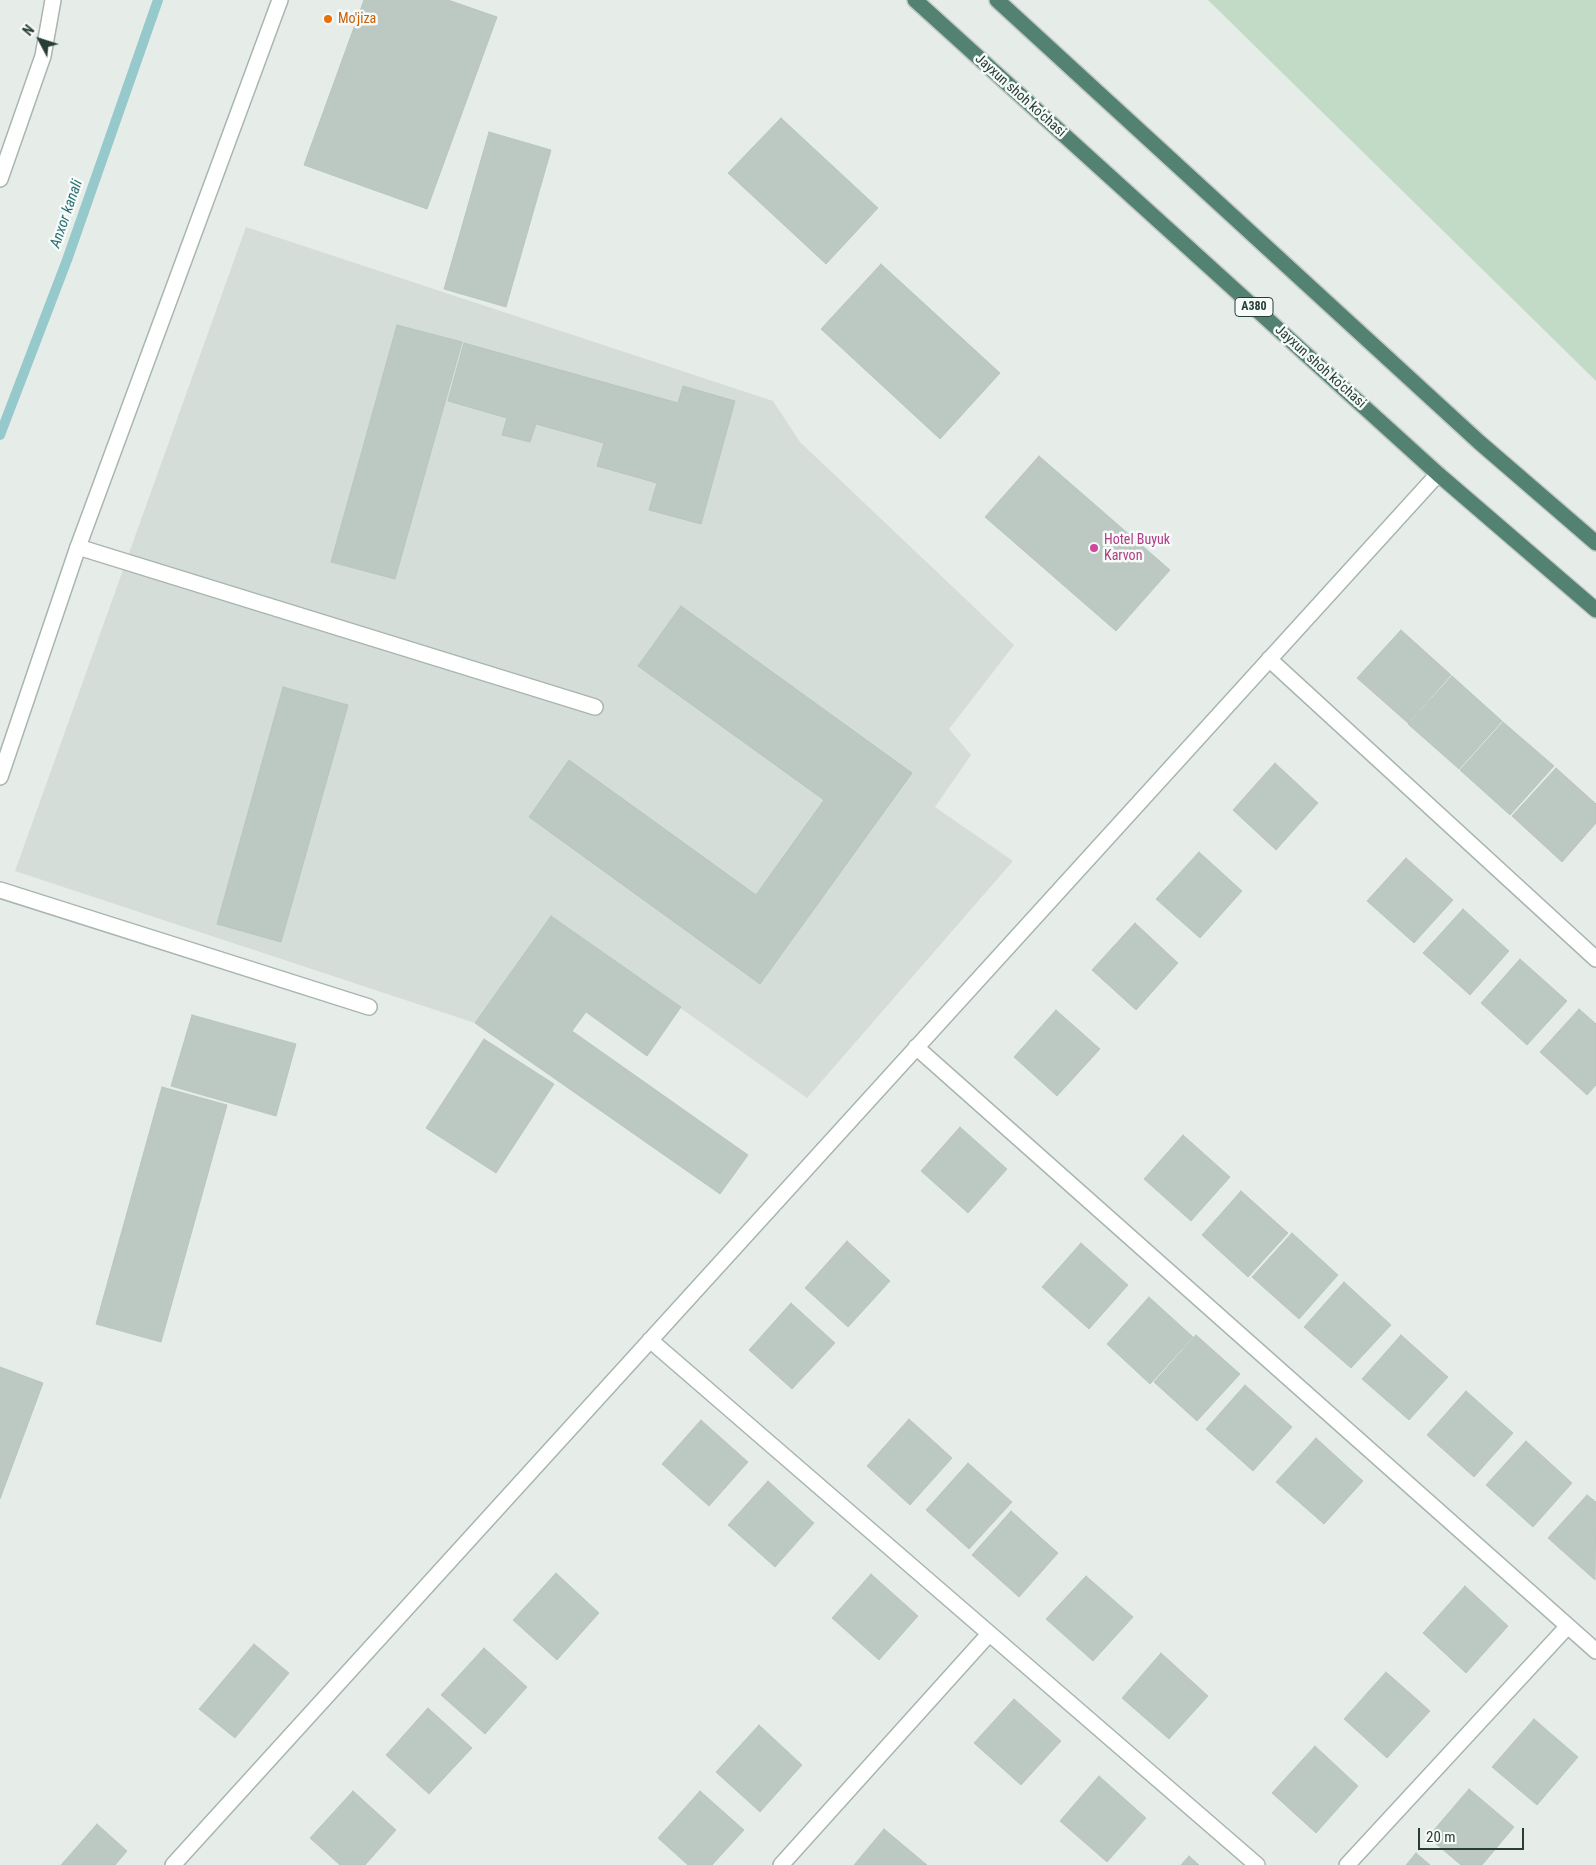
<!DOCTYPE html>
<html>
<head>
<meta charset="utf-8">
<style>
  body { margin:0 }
  #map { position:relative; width:1596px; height:1865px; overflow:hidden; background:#e6ede9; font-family:"Roboto Condensed",sans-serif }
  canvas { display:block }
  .north { position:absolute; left:15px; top:15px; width:50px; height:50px; -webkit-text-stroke:4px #f6faf8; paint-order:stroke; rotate:310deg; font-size:14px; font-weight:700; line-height:20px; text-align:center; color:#273d35 }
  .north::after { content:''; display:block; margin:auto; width:18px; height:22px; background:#273d35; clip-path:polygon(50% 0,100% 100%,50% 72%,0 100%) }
  .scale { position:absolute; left:1418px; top:1828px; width:106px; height:22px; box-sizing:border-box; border:2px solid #273d35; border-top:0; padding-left:6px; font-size:15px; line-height:18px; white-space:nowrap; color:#273d35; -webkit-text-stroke:4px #f6faf8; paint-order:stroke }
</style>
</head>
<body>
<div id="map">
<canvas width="1596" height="1865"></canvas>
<div class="north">N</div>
<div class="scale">20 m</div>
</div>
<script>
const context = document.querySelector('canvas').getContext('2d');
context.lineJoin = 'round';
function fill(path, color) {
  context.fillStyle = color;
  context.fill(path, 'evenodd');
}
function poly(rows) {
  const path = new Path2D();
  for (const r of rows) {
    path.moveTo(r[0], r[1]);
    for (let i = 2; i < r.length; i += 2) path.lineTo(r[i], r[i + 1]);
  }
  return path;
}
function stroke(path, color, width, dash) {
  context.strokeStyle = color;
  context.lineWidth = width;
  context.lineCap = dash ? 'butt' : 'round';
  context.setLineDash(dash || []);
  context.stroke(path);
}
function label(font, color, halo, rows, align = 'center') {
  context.font = font + ' "Roboto Condensed",sans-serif';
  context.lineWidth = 5;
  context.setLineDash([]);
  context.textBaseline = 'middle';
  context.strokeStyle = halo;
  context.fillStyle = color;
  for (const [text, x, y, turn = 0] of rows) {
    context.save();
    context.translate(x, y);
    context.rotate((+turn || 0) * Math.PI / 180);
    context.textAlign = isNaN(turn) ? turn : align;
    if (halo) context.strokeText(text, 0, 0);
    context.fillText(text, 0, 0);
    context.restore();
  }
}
fill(poly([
  [246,227,773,401,800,442,1014,645,949,729,971,755,935,807,1013,861,807,1098,551,916,475,1023,15,871]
]), '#d4ddd8');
fill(poly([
  [1208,0,1596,0,1596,381]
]), '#c2dbc6');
stroke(poly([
  [0,435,67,260,158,0]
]), '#96c9cb', 10);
const building = poly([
  [364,0,448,0,497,17,427,209,304,165,364,0],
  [781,118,878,208,826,264,728,173,781,118],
  [489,132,551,150,506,307,444,289,489,132],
  [881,264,1000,373,940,439,821,329,881,264],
  [397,325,462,342,395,579,331,562,397,325],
  [464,343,678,403,683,386,735,401,701,524,649,510,657,483,597,466,604,443,536,424,530,442,502,435,507,418,448,401,464,343],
  [1039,456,1170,570,1116,631,985,517,1039,456],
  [681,606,912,773,760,984,529,817,569,760,756,895,824,800,638,666,681,606],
  [1401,630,1451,675,1408,723,1357,678,1401,630],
  [1452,676,1502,721,1459,769,1408,724,1452,676],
  [283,687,348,705,281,942,217,924,283,687],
  [1503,722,1554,766,1510,815,1460,770,1503,722],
  [1275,763,1318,803,1276,850,1233,810,1275,763],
  [1556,768,1596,804,1596,823,1562,862,1512,816,1556,768],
  [1199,852,1242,891,1200,938,1156,899,1199,852],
  [1406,858,1453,900,1414,943,1367,901,1406,858],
  [1463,909,1509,951,1470,995,1423,953,1463,909],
  [551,916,681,1007,647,1056,586,1012,572,1031,748,1155,720,1194,475,1023,551,916],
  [1135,923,1178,963,1136,1010,1092,970,1135,923],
  [1520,959,1567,1001,1527,1045,1481,1003,1520,959],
  [1579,1009,1596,1024,1596,1085,1587,1095,1540,1052,1579,1009],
  [1056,1010,1100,1049,1057,1096,1014,1057,1056,1010],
  [192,1015,296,1044,276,1116,171,1086,192,1015],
  [484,1039,554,1084,496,1173,426,1128,484,1039],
  [162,1087,227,1105,161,1342,96,1324,162,1087],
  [960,1127,1007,1169,968,1213,921,1171,960,1127],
  [1183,1135,1230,1177,1191,1221,1144,1179,1183,1135],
  [1241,1191,1288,1233,1248,1277,1202,1235,1241,1191],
  [1292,1233,1338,1275,1299,1319,1252,1277,1292,1233],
  [847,1241,890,1281,848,1327,805,1288,847,1241],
  [1081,1243,1128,1285,1089,1329,1042,1287,1081,1243],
  [1344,1282,1391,1325,1351,1368,1304,1327,1344,1282],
  [1149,1297,1193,1337,1150,1384,1107,1344,1149,1297],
  [791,1303,835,1343,792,1389,749,1350,791,1303],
  [1196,1335,1240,1374,1197,1421,1154,1382,1196,1335],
  [1401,1335,1448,1377,1409,1420,1362,1379,1401,1335],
  [0,1367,43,1383,0,1499,0,1367],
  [1245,1385,1292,1427,1253,1471,1206,1429,1245,1385],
  [1466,1391,1513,1433,1474,1477,1427,1435,1466,1391],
  [909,1419,952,1458,910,1505,867,1466,909,1419],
  [701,1420,748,1462,709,1506,662,1464,701,1420],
  [1316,1438,1363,1481,1324,1524,1276,1482,1316,1438],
  [1526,1441,1572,1483,1533,1527,1486,1485,1526,1441],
  [968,1463,1012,1502,969,1549,926,1510,968,1463],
  [768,1481,814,1523,775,1567,728,1525,768,1481],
  [1587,1495,1596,1502,1595,1580,1548,1538,1587,1495],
  [1011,1511,1058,1553,1019,1597,972,1555,1011,1511],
  [556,1573,599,1613,557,1660,513,1620,556,1573],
  [871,1574,918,1616,879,1660,832,1618,871,1574],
  [1086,1576,1133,1617,1093,1661,1046,1619,1086,1576],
  [1465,1586,1508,1626,1466,1673,1423,1633,1465,1586],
  [254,1644,289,1673,235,1738,199,1709,254,1644],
  [484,1648,527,1687,485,1734,441,1695,484,1648],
  [1161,1653,1208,1696,1169,1739,1122,1698,1161,1653],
  [1386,1672,1430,1711,1387,1758,1344,1719,1386,1672],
  [1014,1699,1061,1741,1021,1785,974,1743,1014,1699],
  [428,1708,472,1748,429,1794,386,1755,428,1708],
  [1534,1719,1578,1757,1537,1805,1492,1767,1534,1719],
  [759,1725,802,1765,760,1812,716,1772,759,1725],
  [1315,1746,1358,1786,1316,1833,1272,1793,1315,1746],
  [1099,1776,1146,1818,1107,1862,1060,1821,1099,1776],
  [1469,1789,1514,1827,1482,1865,1461,1865,1428,1837,1469,1789],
  [353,1791,396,1830,365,1865,340,1865,310,1838,353,1791],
  [700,1791,744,1830,712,1865,688,1865,658,1838,700,1791],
  [97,1824,127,1851,115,1865,61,1865,97,1824],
  [884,1829,927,1865,854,1865,884,1829],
  [1416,1853,1430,1865,1406,1865,1416,1853],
  [1189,1856,1199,1865,1181,1865,1189,1856]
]);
fill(building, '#bcc8c2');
stroke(building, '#b9c6bf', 1);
const service = poly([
  [78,547,595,707],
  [0,890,369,1007]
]);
const minor = poly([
  [0,179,43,56,53,0],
  [1269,659,1596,959],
  [0,777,78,547,280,0],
  [916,1047,1596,1651],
  [650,1340,1257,1865],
  [173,1865,1438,474],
  [781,1865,989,1634],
  [1347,1865,1567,1627]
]);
const trunk = poly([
  [915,0,1438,474,1596,610],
  [997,0,1479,442,1596,543]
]);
stroke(service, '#a9b5af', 18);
stroke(minor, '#a9b5af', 18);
stroke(trunk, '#c3c9c6', 18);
stroke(service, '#fff', 15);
stroke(minor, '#fff', 15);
stroke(trunk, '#538272', 15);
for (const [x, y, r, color] of [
  [328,19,5,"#e8710a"],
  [1094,548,5,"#d1479c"]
]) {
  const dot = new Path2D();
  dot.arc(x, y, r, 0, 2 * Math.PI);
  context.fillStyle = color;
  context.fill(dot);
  stroke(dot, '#f6faf8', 2);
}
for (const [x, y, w] of [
  [1254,307,38]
]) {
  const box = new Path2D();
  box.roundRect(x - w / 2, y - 9.5, w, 19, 4);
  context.fillStyle = '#f6faf8';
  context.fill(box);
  stroke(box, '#273d35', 1);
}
label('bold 12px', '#273d35', null, [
  ["A380",1254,307]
]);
label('14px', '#c56008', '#f6faf8', [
  ["Mo'jiza",338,19]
], 'left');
label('14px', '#273d35', '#f6faf8', [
  ["Jayxun shoh ko'chasi",1020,96,42],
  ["Jayxun shoh ko'chasi",1320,367,42]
]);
label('14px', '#b23c85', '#f6faf8', [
  ["Hotel Buyuk",1104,540],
  ["Karvon",1104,556]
], 'left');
label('italic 15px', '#286e72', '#f6faf8', [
  ["Anxor kanali",67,214,-71]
]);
</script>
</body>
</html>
